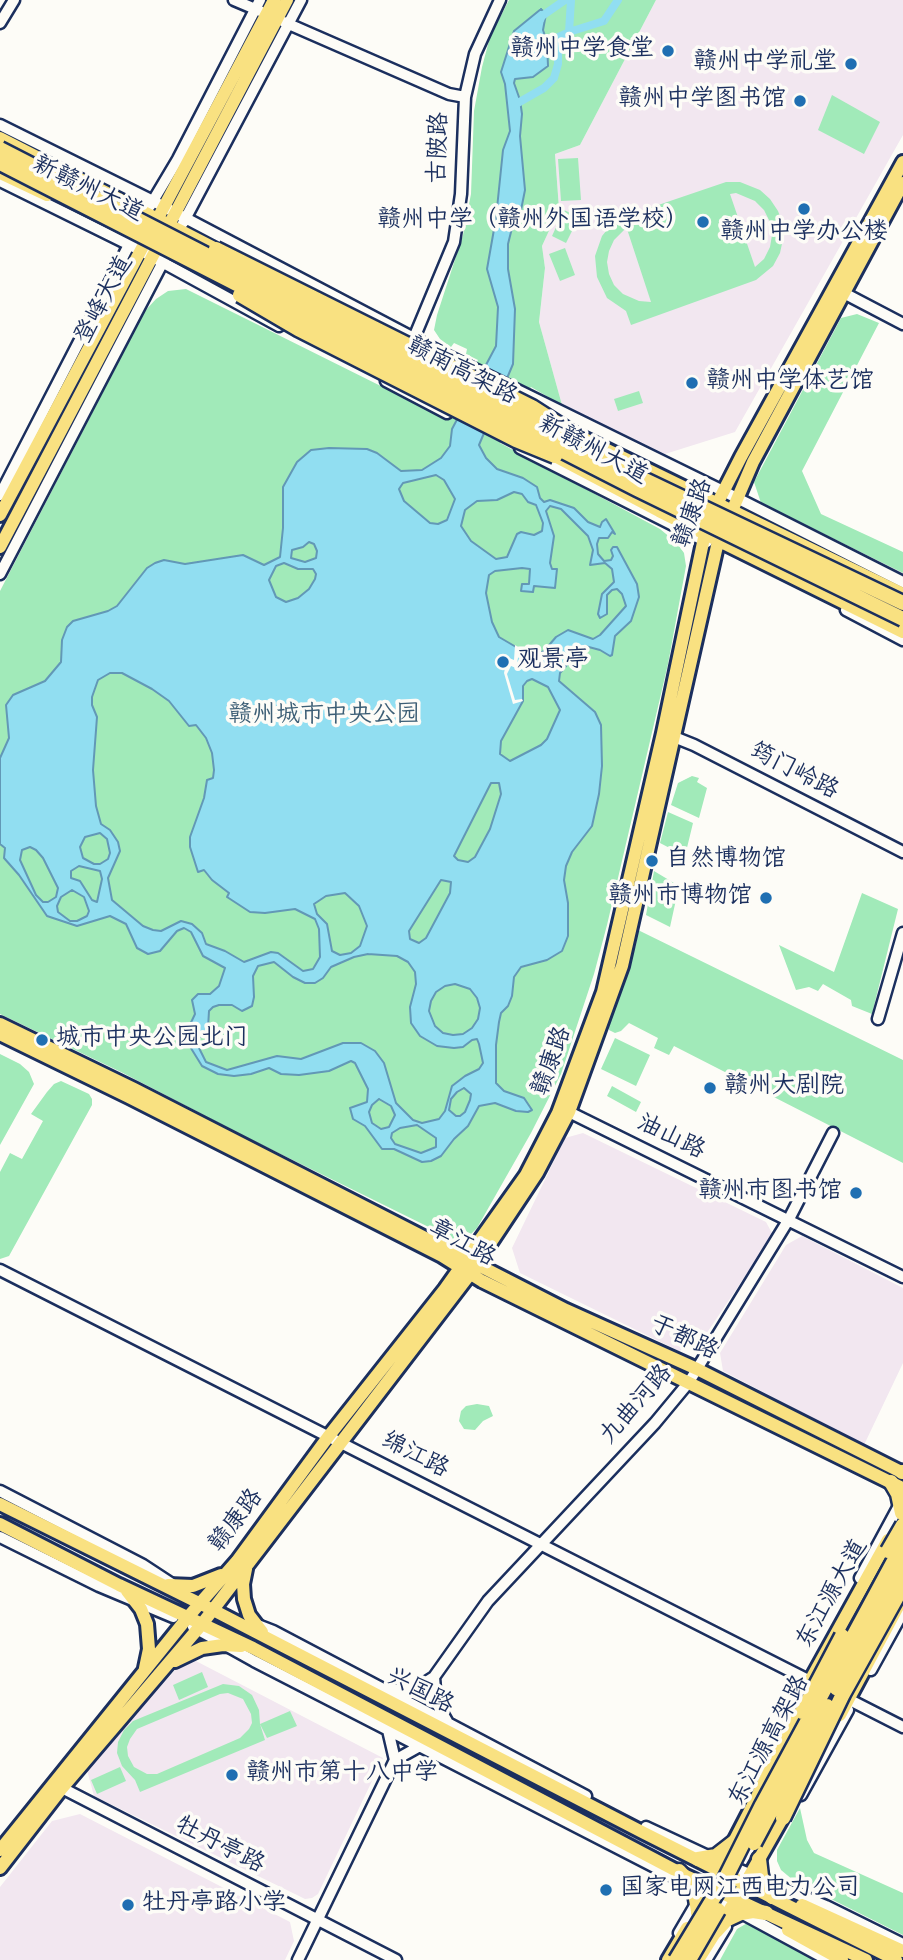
<!DOCTYPE html>
<html>
<head>
<meta charset="utf-8">
<style>
  body { margin:0 }
  canvas { display:block; background:#fdfcf7 }
</style>
</head>
<body>
<canvas width="903" height="1960"></canvas>
<script>
const context = document.querySelector('canvas').getContext('2d');
context.lineJoin = 'round';
function fill(path, color) {
  context.fillStyle = color;
  context.fill(path, 'evenodd');
}
function poly(rows) {
  const path = new Path2D();
  for (const r of rows) {
    path.moveTo(r[0], r[1]);
    for (let i = 2; i < r.length; i += 2) path.lineTo(r[i], r[i + 1]);
  }
  return path;
}
function stroke(path, color, width, dash) {
  context.strokeStyle = color;
  context.lineWidth = width;
  context.lineCap = dash ? 'butt' : 'round';
  context.setLineDash(dash || []);
  context.stroke(path);
}
function label(font, color, halo, rows, align = 'center') {
  context.font = font + ' "Gochi Hand","LXGW WenKai TC",sans-serif';
  context.lineWidth = 7;
  context.setLineDash([]);
  context.textBaseline = 'middle';
  context.strokeStyle = halo;
  context.fillStyle = color;
  for (const [text, x, y, turn = 0] of rows) {
    context.save();
    context.translate(x, y);
    context.rotate((+turn || 0) * Math.PI / 180);
    context.textAlign = isNaN(turn) ? turn : align;
    if (halo) context.strokeText(text, 0, 0);
    context.fillText(text, 0, 0);
    context.restore();
  }
}
fill(poly([
  [656,0,903,0,903,135,735,432,665,454,562,405,539,322,545,268,542,246,559,209,555,154,580,145],
  [583,1133,766,1222,773,1235,702,1340,679,1351,520,1273,512,1248,565,1138],
  [802,1236,903,1288,903,1363,864,1445,723,1371,720,1353,786,1245],
  [194,1660,383,1758,318,1894,312,1898,305,1899,297,1895,94,1796,87,1770,176,1669,184,1663],
  [80,1814,290,1922,294,1941,285,1960,0,1960,0,1887,52,1821]
]), '#f2e7f0');
fill(poly([
  [509,0,656,0,580,145,555,154,559,209,542,246,545,268,539,322,562,405,531,387,500,443,660,529,677,543,684,553,686,566,668,664,607,925,594,974,561,1074,531,1133,477,1228,468,1237,455,1240,244,1136,123,1073,0,1014,0,591,145,311,156,299,168,291,186,289,443,417,478,360,466,354,467,349,454,343,451,347,440,339,434,330,437,315,463,235,471,194,474,111,482,67,490,37],
  [832,95,880,122,864,154,818,130],
  [578,158,581,200,561,201,558,159],
  [726,182,740,182,760,190,770,199,778,211,783,224,783,239,780,253,773,266,756,280,631,325,626,311,607,298,597,277,595,256,602,236,611,225,623,217],
  [736,193,755,201,764,210,770,222,772,235,770,247,764,259,755,267,730,194],
  [626,228,627,229,651,302,639,301,623,294,614,285,609,274,607,262,609,251,614,240],
  [564,210,579,217,566,243,552,236],
  [565,248,575,275,560,281,549,254],
  [857,314,879,323,802,471,821,514,903,552,903,573,761,503,754,482,841,318],
  [639,391,643,403,618,411,614,399],
  [692,776,699,778,697,782,707,788,699,818,671,805,678,783],
  [668,812,693,823,685,856,660,843],
  [654,871,679,886,670,927,646,915],
  [862,893,898,909,872,1014,852,1006,851,1000,823,984,818,991,809,987,796,990,779,945,834,972],
  [638,930,903,1060,903,1163,674,1046,669,1055,654,1048,658,1038,629,1023,621,1031,615,1033,609,1030,609,1022,636,945],
  [615,1038,650,1055,636,1086,601,1069],
  [0,1054,20,1064,29,1072,34,1084,0,1145],
  [61,1081,89,1094,92,1099,92,1105,9,1256,0,1259,0,1172,10,1153,22,1159,43,1121,31,1114,47,1092,54,1084],
  [612,1086,641,1102,636,1112,607,1096],
  [477,1404,489,1406,493,1416,483,1421,475,1430,464,1429,459,1421,461,1411,466,1406],
  [202,1672,208,1687,179,1700,173,1685],
  [223,1684,239,1686,252,1695,259,1710,260,1724,290,1711,297,1726,267,1738,260,1724,265,1740,140,1792,135,1780,122,1766,117,1753,118,1742,124,1730,133,1721],
  [228,1693,243,1699,251,1714,252,1723,249,1729,240,1738,157,1774,147,1774,134,1767,128,1756,127,1747,130,1739,137,1729,220,1694],
  [120,1767,126,1781,97,1794,91,1780],
  [800,1808,807,1840,814,1853,903,1893,903,1935,793,1880,781,1870,777,1861,777,1850],
  [749,1922,823,1960,720,1960,737,1929]
]), '#a1eab9');
const water = poly([
  [541,9,546,14,543,30,547,42,548,66,533,77,515,79,514,83,520,100,522,114,520,136,525,190,521,210,512,228,508,244,508,269,515,309,513,364,479,445,486,458,497,469,523,478,537,487,540,498,544,502,550,500,574,508,588,522,600,527,602,522,606,519,615,534,612,532,608,538,599,538,597,544,598,554,604,561,611,560,613,556,611,550,613,547,617,547,637,584,639,597,631,621,615,636,612,655,610,656,600,650,585,646,575,648,572,659,560,673,559,681,595,712,601,725,602,766,599,794,592,826,572,852,566,866,564,880,568,903,568,936,562,951,547,960,521,967,514,977,512,996,508,1006,501,1013,499,1022,496,1045,496,1083,504,1091,524,1098,532,1110,528,1112,516,1111,495,1103,479,1106,468,1126,454,1139,441,1156,431,1161,422,1162,394,1149,382,1149,365,1126,353,1119,350,1108,367,1102,368,1089,355,1063,351,1061,329,1071,299,1075,281,1074,269,1068,251,1074,234,1076,218,1074,202,1066,189,1045,187,1031,195,1014,192,1000,198,994,210,994,219,986,225,968,203,956,191,932,184,928,177,931,160,951,148,954,137,948,126,924,110,916,77,926,47,916,19,875,4,858,5,848,0,844,0,758,9,738,6,705,13,695,45,681,61,662,62,640,67,627,73,621,108,611,117,606,147,568,155,563,164,560,185,564,243,555,264,565,280,557,283,528,283,487,297,462,311,450,329,448,367,449,377,453,401,471,422,470,441,458,450,446,452,429,496,346,498,307,487,269,496,218,503,150,510,131,505,84,501,72,514,31,541,9],
  [436,475,444,480,455,499,447,520,438,524,430,523,404,501,399,489,403,483,436,475],
  [514,492,522,494,528,502,536,505,543,523,542,531,534,535,521,532,517,534,507,557,496,559,471,541,461,526,465,510,477,501,497,500,514,492],
  [550,506,561,509,588,536,593,550,590,565,605,563,612,569,614,582,602,594,598,614,600,618,607,614,607,595,612,590,617,589,622,594,626,606,600,635,593,639,568,630,556,637,544,651,536,655,528,654,499,637,492,622,486,593,489,575,495,571,522,568,530,569,529,584,522,584,521,591,533,592,534,586,555,588,557,569,552,569,550,563,554,536,546,511,550,506],
  [309,542,314,544,317,551,316,558,305,562,291,558,292,550,303,547,309,542],
  [284,563,298,569,313,569,316,574,315,579,309,589,298,598,286,602,276,597,269,580,276,566,284,563],
  [110,673,122,673,152,689,169,701,189,726,196,725,206,738,212,753,214,770,213,778,207,780,204,798,190,837,190,847,198,872,204,870,212,880,229,893,227,897,250,912,265,913,295,909,315,919,319,929,320,957,313,969,303,971,278,953,271,952,244,962,225,951,206,944,202,933,192,924,181,921,161,931,153,930,143,926,112,900,108,878,120,851,118,842,110,830,101,824,96,806,93,770,97,717,92,705,92,697,98,680,110,673],
  [532,679,548,687,560,710,547,739,541,745,510,761,500,754,501,741,523,701,523,686,527,681,532,679],
  [491,783,499,783,501,794,490,829,475,857,468,862,458,860,454,856,491,783],
  [100,833,107,839,110,853,108,859,100,864,94,864,83,858,80,847,85,837,100,833],
  [30,847,36,850,43,858,58,888,56,897,48,902,43,902,36,895,20,860,22,850,30,847],
  [79,866,100,871,102,879,97,902,92,900,80,881,71,878,71,871,79,866],
  [441,880,451,882,450,893,426,938,419,943,410,939,409,931,441,880],
  [72,890,84,897,89,911,87,916,77,921,70,921,58,912,57,906,61,897,72,890],
  [345,893,359,906,367,926,360,946,351,953,340,955,332,951,327,924,317,914,314,904,326,896,345,893],
  [368,954,397,956,408,962,415,972,416,984,410,1007,411,1023,420,1036,437,1046,454,1048,463,1047,472,1040,477,1039,479,1044,483,1063,479,1069,465,1076,452,1086,445,1111,439,1119,422,1123,413,1120,396,1103,384,1063,375,1051,361,1043,343,1043,301,1059,277,1056,227,1070,206,1062,199,1048,199,1038,208,1028,209,1011,213,1007,219,1005,232,1005,242,1011,252,1006,254,997,253,976,258,966,274,962,293,977,305,983,315,983,323,978,331,967,354,957,368,954],
  [455,984,470,989,477,998,480,1008,478,1019,472,1028,463,1034,453,1035,443,1033,435,1026,429,1011,431,1001,436,992,445,986,455,984],
  [464,1088,471,1094,470,1100,465,1112,460,1116,456,1116,449,1110,451,1099,457,1092,464,1088],
  [379,1099,391,1106,395,1115,389,1127,381,1129,372,1123,369,1112,372,1105,379,1099],
  [417,1125,436,1138,436,1147,421,1153,395,1144,391,1138,392,1133,400,1128,417,1125]
]);
fill(water, '#91def1');
stroke(water, '#6298b6', 2);
fill(poly([
  [515,645,520,648,516,668,511,666,507,674,515,700,522,699,523,701,513,704,504,673,505,668,498,663,502,657,507,660,509,658,514,660]
]), '#fdfcf7');
stroke(poly([
  [540,20,542,16,565,0],
  [569,32,571,0],
  [539,46,569,32,604,21,618,0],
  [516,104,544,88,554,78,558,64,558,38]
]), '#91def1', 8);
const minor = poly([
  [234,0,260,11],
  [284,22,449,94,465,97],
  [0,23,14,0],
  [0,125,153,201,442,353,723,491,903,582],
  [0,181,140,250,279,326],
  [150,206,178,159,260,0],
  [183,223,301,0],
  [838,290,903,324],
  [414,338,454,242,461,194,465,97,475,54,500,0],
  [386,381,447,413],
  [520,448,707,542],
  [0,495,131,241],
  [0,574,165,258],
  [846,610,903,640],
  [669,735,694,745,903,852],
  [878,1019,903,933],
  [569,1112,903,1277],
  [0,1270,814,1683],
  [0,1491,143,1565,175,1586],
  [0,1537,99,1586,173,1617],
  [860,1578,901,1502],
  [255,1624,273,1631,586,1796],
  [193,1627,254,1661,686,1883],
  [871,1670,903,1612],
  [434,1677,488,1601,655,1423,689,1382,789,1219,833,1133],
  [387,1689,412,1691,434,1677,436,1702,448,1723],
  [844,1697,903,1727],
  [388,1730,395,1760,420,1746],
  [62,1788,396,1960],
  [801,1795,848,1710],
  [646,1827,708,1856],
  [728,1865,826,1906,903,1944],
  [708,1895,828,1960],
  [679,1933,696,1904],
  [298,1960,395,1760],
  [706,1960,726,1927]
]);
const major = poly([
  [0,138,224,253],
  [0,173,47,195],
  [570,432,903,594],
  [549,453,659,511,903,632],
  [0,515,274,0],
  [0,547,287,0],
  [0,1024,134,1089,566,1310,697,1369,903,1473],
  [0,1034,129,1097,442,1256,482,1281,900,1487],
  [0,1504,213,1610,644,1833,896,1960],
  [0,1524,119,1585,253,1648,688,1877,866,1960],
  [246,1569,243,1584,244,1599,249,1615,262,1632],
  [168,1585,193,1586,221,1575],
  [127,1591,141,1609,147,1624,149,1649,145,1668],
  [175,1661,202,1648,223,1645,241,1646],
  [840,1715,901,1601],
  [0,1850,188,1617,237,1561,328,1437,445,1289,526,1175,558,1113,603,992,663,733,705,533,717,504,741,457,903,162],
  [0,1868,62,1788,202,1624,470,1274,537,1173,569,1112,622,966,717,546,753,462,903,183],
  [802,1905,903,1951],
  [697,1913,755,1801,810,1681,888,1540],
  [788,1930,842,1960],
  [668,1960,687,1928],
  [698,1960,737,1898,787,1810]
]);
const highway = poly([
  [902,1472,903,1472],
  [891,1482,898,1494,902,1513],
  [698,1859,716,1856,734,1842],
  [759,1859,761,1876,772,1897],
  [679,1871,694,1887,698,1911],
  [716,1931,726,1920,741,1913,753,1911,766,1913]
]);
stroke(minor, '#1b2f5e', 15);
stroke(major, '#1b2f5e', 18);
stroke(highway, '#1b2f5e', 19);
stroke(minor, '#fdfcf7', 10);
stroke(major, '#f9e181', 12);
stroke(highway, '#f9e181', 14);
const highwayBridge = poly([
  [0,149,643,479,903,603],
  [0,163,637,489,903,619],
  [216,249,532,407,577,436],
  [240,295,298,329,516,440,555,456],
  [888,1551,903,1525],
  [836,1688,903,1564],
  [802,1712,842,1636],
  [783,1818,843,1694,903,1586],
  [754,1843,827,1706],
  [676,1960,725,1879,762,1805,903,1544],
  [689,1960,718,1910]
]);
stroke(highwayBridge, '#1b2f5e', 19, []);
stroke(highwayBridge, '#f9e181', 14);
for (const [x, y, r, color] of [
  [668,51,7,"#1f6fb2"],
  [851,64,7,"#1f6fb2"],
  [800,101,7,"#1f6fb2"],
  [804,209,7,"#1f6fb2"],
  [703,222,7,"#1f6fb2"],
  [692,383,7,"#1f6fb2"],
  [503,662,7,"#1f6fb2"],
  [652,861,7,"#1f6fb2"],
  [766,898,7,"#1f6fb2"],
  [42,1040,7,"#1f6fb2"],
  [710,1088,7,"#1f6fb2"],
  [856,1193,7,"#1f6fb2"],
  [232,1775,7,"#1f6fb2"],
  [606,1890,7,"#1f6fb2"],
  [128,1905,7,"#1f6fb2"]
]) {
  const dot = new Path2D();
  dot.arc(x, y, r, 0, 2 * Math.PI);
  context.fillStyle = color;
  context.fill(dot);
  stroke(dot, '#fdfcf7', 2.5);
}
label('24px', '#1b2f5e', '#fdfcf7', [
  ["赣州中学食堂",654,51,"right"],
  ["赣州中学礼堂",837,64,"right"],
  ["赣州中学图书馆",786,101,"right"],
  ["赣州中学（赣州外国语学校）",689,222,"right"],
  ["赣州中学办公楼",804,234,"center"],
  ["赣州中学体艺馆",706,383],
  ["观景亭",517,662],
  ["自然博物馆",666,861],
  ["赣州市博物馆",752,898,"right"],
  ["城市中央公园北门",56,1040],
  ["赣州大剧院",724,1088],
  ["赣州市图书馆",842,1193,"right"],
  ["赣州市第十八中学",246,1775],
  ["国家电网江西电力公司",620,1890],
  ["牡丹亭路小学",142,1905]
], 'left');
label('24px', '#1b2f5e', '#fdfcf7', [
  ["古陂路",441,148,-88],
  ["新赣州大道",87,191,26],
  ["登峰大道",106,301,-62],
  ["赣南高架路",461,373,27],
  ["新赣州大道",592,452,28],
  ["赣康路",695,514,-70],
  ["筠门岭路",793,773,27],
  ["赣康路",554,1062,-70],
  ["油山路",670,1139,26],
  ["章江路",461,1245,29],
  ["于都路",683,1340,25],
  ["九曲河路",638,1406,-49],
  ["绵江路",414,1457,27],
  ["赣康路",238,1522,-53],
  ["东江源大道",834,1595,-61],
  ["兴国路",419,1693,27],
  ["东江源高架路",771,1742,-62],
  ["牡丹亭路",219,1847,27]
]);
label('24px', '#3c5e75', '#fdfcf7', [
  ["赣州城市中央公园",324,717]
]);
</script>
</body>
</html>
